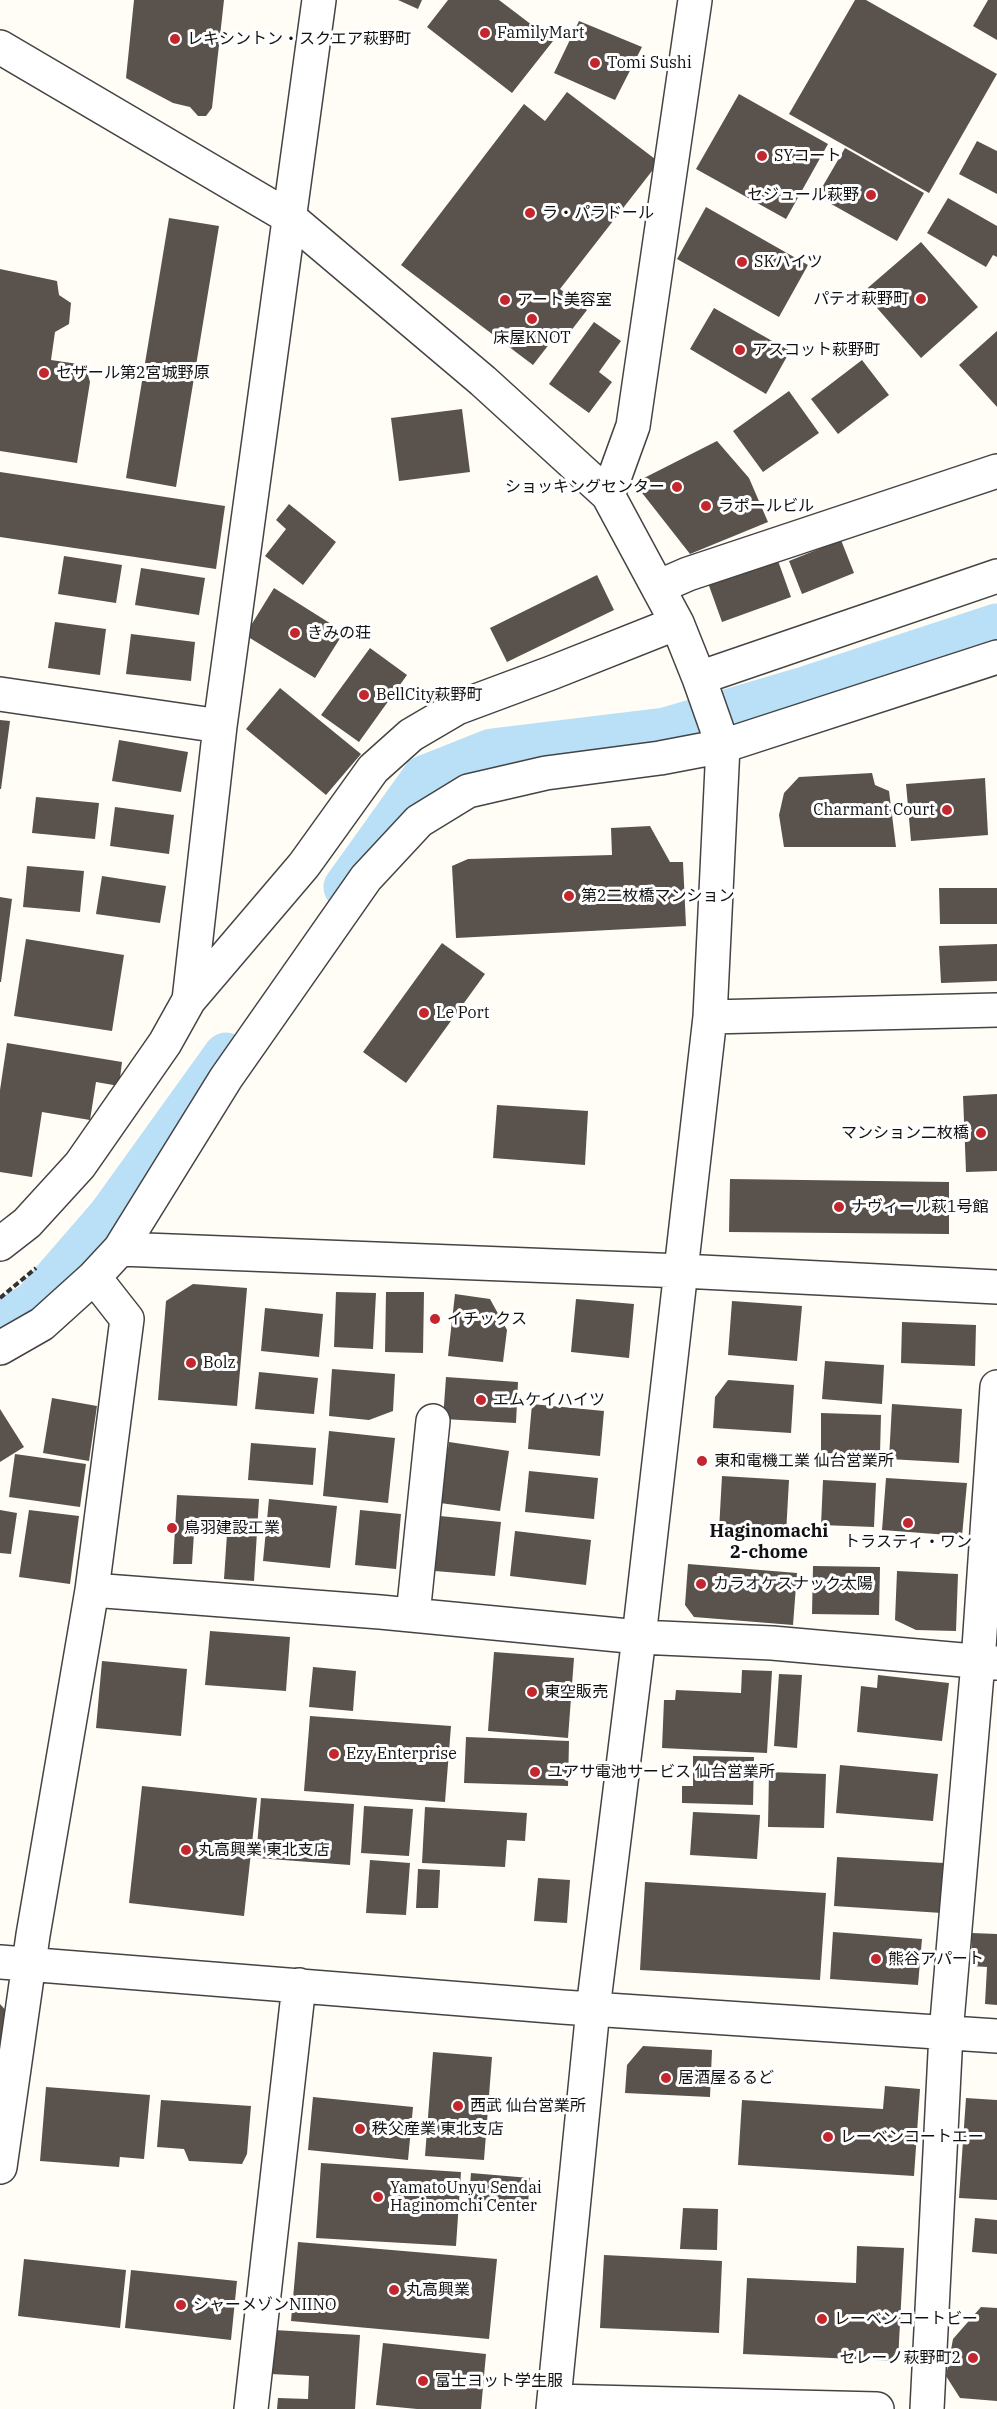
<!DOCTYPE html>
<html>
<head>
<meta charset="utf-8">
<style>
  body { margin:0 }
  canvas { display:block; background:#fffdf5 }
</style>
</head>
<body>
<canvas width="997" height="2409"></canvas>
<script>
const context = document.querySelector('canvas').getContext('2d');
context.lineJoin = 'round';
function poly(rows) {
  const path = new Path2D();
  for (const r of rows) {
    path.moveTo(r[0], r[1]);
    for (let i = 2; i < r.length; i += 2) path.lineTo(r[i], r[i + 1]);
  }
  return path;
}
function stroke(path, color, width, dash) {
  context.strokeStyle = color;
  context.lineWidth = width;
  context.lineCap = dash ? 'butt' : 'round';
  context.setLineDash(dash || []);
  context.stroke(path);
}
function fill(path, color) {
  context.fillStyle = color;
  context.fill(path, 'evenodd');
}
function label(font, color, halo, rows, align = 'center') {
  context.font = font + ' "IBM Plex Serif","Noto Sans JP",serif';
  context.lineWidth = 6;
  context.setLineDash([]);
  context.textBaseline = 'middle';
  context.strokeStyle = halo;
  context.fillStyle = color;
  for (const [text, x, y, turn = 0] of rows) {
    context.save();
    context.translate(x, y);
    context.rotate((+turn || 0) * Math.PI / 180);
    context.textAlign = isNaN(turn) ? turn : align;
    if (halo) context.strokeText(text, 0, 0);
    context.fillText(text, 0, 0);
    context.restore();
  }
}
stroke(poly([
  [346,887,424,778,492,751,665,730,808,688,997,626],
  [0,1324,34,1304,111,1215,226,1055]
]), '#b9e0f7', 45);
fill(poly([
  [134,0,224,0,212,108,206,116,198,116,190,107,173,103,126,78],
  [398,0,422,0,418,9],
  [448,0,499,0,553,41,512,93,427,27],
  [855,0,866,0,997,74,929,193,789,114],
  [988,0,997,0,997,40,973,26],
  [579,21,642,47,615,100,554,73],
  [567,92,659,162,560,289,587,310,567,336,557,334,533,365,401,265,524,104,545,121],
  [739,94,828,144,786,219,696,169],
  [977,141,997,151,997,194,959,174],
  [845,148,924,193,897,241,817,196],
  [948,198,997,226,997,257,993,255,986,267,927,233],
  [706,207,808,265,779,317,677,259],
  [169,218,219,226,176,487,126,478],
  [921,242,978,307,921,358,863,292],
  [0,269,57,281,59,295,71,303,69,324,55,332,51,360,85,365,90,382,77,463,0,451],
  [714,308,790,351,766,394,690,349],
  [594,322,621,341,599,372,612,382,589,413,549,384],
  [997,331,997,407,959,365],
  [862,360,889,395,838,434,811,399],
  [789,391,819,433,763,472,733,431],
  [462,409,470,472,399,481,391,418],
  [717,441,749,478,768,522,690,554,639,489,644,478],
  [0,472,225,506,216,569,0,537],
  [289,504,336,542,303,585,265,556,286,529,276,520],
  [841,540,854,573,802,594,789,561],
  [64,556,122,565,116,603,58,594],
  [777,558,791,597,722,622,708,583],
  [141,568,205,578,199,615,135,605],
  [597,575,614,610,507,662,490,628],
  [274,588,344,632,315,678,245,635],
  [55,622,106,629,100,675,48,668],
  [131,634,195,642,191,681,126,674],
  [370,648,407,675,359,742,321,715],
  [280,688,361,754,326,795,246,729],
  [0,720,10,721,1,789,0,789],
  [119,740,188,752,181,792,112,781],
  [872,773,875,785,889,791,896,847,784,847,779,815,784,793,799,777],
  [985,778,988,835,911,841,906,784],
  [36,797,99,803,95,839,32,833],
  [115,807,174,815,169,854,110,846],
  [650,826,670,862,683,862,686,926,456,938,452,866,468,859,612,855,611,828],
  [27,866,84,871,80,912,23,907],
  [102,876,166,886,160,923,96,914],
  [939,888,997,888,997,924,940,924],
  [0,897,12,899,1,982,0,982],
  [26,939,124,955,112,1031,14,1016],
  [442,943,485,974,406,1083,363,1052],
  [997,944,997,981,941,983,939,946],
  [7,1043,122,1062,119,1086,96,1082,90,1120,42,1112,32,1177,0,1172,0,1090],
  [997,1094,997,1171,966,1172,963,1096],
  [497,1105,588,1111,585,1165,493,1158],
  [730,1179,949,1182,949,1234,729,1232],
  [193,1284,247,1288,237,1406,158,1400,166,1301],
  [336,1292,376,1293,373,1349,334,1347],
  [386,1292,424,1292,423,1353,385,1352],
  [455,1294,490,1299,507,1330,503,1362,448,1356],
  [576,1299,634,1304,629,1358,571,1352],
  [732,1301,802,1306,797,1361,728,1355],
  [265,1308,323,1314,319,1357,261,1351],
  [902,1322,976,1325,975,1366,901,1363],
  [825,1361,884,1365,882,1404,822,1399],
  [332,1369,395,1374,393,1411,369,1420,329,1416],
  [259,1372,318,1378,314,1414,255,1409],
  [446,1377,518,1382,516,1423,443,1419],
  [728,1380,794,1385,791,1433,713,1428,715,1397],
  [52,1398,97,1406,89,1461,43,1453],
  [532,1404,604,1411,600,1456,528,1449],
  [892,1404,962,1409,959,1463,889,1459],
  [0,1409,24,1447,0,1462],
  [821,1413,881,1415,880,1454,821,1453],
  [329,1431,395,1438,388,1503,323,1496],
  [449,1442,509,1451,500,1511,440,1503],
  [251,1443,316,1448,313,1485,248,1480],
  [15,1454,86,1464,80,1507,9,1497],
  [529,1471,598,1478,594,1519,525,1512],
  [722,1476,789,1480,786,1534,719,1530],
  [886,1478,967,1483,962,1536,882,1530],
  [823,1480,876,1483,874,1527,821,1525],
  [177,1495,259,1499,254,1581,224,1579,227,1534,194,1533,192,1564,173,1564],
  [269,1499,337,1506,330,1568,263,1561],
  [0,1510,17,1513,11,1554,0,1553],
  [29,1510,79,1516,70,1584,19,1577],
  [360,1510,401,1514,396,1569,355,1565],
  [440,1516,501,1522,495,1576,435,1571],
  [515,1531,591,1540,586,1585,510,1576],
  [688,1564,797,1573,793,1625,694,1617,685,1605],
  [813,1566,880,1567,879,1615,812,1614],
  [897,1571,958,1574,956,1631,916,1630,895,1620],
  [210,1631,290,1637,286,1691,205,1685],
  [494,1652,574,1658,568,1738,488,1731],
  [102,1661,187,1669,181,1736,96,1728],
  [313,1667,356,1671,353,1711,309,1707],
  [742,1670,772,1671,767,1753,662,1748,664,1700,675,1700,676,1690,741,1693],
  [779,1674,802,1675,797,1748,774,1746],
  [878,1675,949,1683,942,1741,857,1732,861,1686,877,1688],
  [310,1716,451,1726,445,1802,304,1791],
  [466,1737,569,1741,568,1786,464,1783],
  [693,1756,754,1757,753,1805,682,1803,682,1786,693,1786],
  [840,1765,938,1774,933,1821,836,1813],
  [769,1772,826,1774,824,1828,768,1827],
  [142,1786,257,1798,244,1916,129,1903],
  [261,1798,354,1804,350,1865,256,1858],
  [364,1806,413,1809,409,1856,361,1853],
  [425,1807,527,1813,525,1841,507,1840,505,1867,422,1863],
  [693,1812,760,1815,757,1859,690,1855],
  [837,1857,944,1863,942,1913,834,1906],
  [370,1860,410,1863,406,1915,366,1913],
  [418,1869,440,1870,438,1908,416,1908],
  [538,1878,570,1880,567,1923,534,1921],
  [645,1882,826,1893,820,1980,640,1970],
  [833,1932,922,1939,918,1985,830,1979],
  [972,1933,997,1934,997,2005,985,2004,987,1967,971,1966],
  [0,2004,10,2015,0,2072],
  [643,2046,712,2050,710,2097,625,2093,627,2065],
  [433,2052,492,2057,484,2160,425,2156],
  [885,2086,920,2089,914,2176,738,2165,742,2100,883,2109],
  [46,2087,150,2095,144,2159,120,2157,119,2167,40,2161],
  [313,2097,413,2107,408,2160,308,2150],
  [966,2098,997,2100,997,2200,959,2198],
  [161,2100,251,2106,247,2154,242,2164,189,2161,184,2149,157,2147],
  [321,2163,461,2172,456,2246,316,2238],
  [471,2173,530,2178,528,2204,469,2199],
  [683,2208,718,2209,717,2250,680,2249],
  [975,2218,997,2220,997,2254,972,2252],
  [298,2242,497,2259,489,2339,291,2321],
  [857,2246,904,2248,898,2361,743,2354,747,2278,856,2283],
  [604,2255,722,2261,719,2333,600,2328],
  [24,2259,126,2270,120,2328,18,2316],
  [131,2270,237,2281,231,2340,125,2328],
  [981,2307,997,2308,997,2401,960,2398,946,2376,953,2339],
  [274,2330,360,2335,355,2409,277,2409,278,2398,308,2399,309,2376,271,2374],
  [383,2343,486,2354,481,2409,417,2409,376,2405]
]), '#5a524d');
const minor = poly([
  [0,47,289,217,483,381,608,495,677,623,699,678],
  [608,495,633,426,695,0],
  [658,587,688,574,997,471],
  [0,694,220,726],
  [189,1000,220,726,319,0],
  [710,1017,997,1010],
  [0,1244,27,1223,80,1165,165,1043,189,1000,304,865,373,769,411,735,457,708,551,673,677,623],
  [120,1249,682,1271,997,1287],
  [0,1348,42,1324,94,1277,120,1249,226,1078,366,878,419,821,468,791,546,773,660,758,723,746,997,657],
  [92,1590,380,1612,639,1637,772,1643,997,1663],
  [413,1615,433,1421],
  [0,1962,562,2007,997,2036],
  [0,2167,33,1935,92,1590,127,1319,94,1277],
  [554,2401,877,2409],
  [251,2409,299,1985],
  [553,2409,593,2009,639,1637,710,1017,723,746,699,678,997,576],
  [927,2409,946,2033,978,1662,997,1387]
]);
stroke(minor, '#444', 36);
stroke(poly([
  [0,1298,36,1268]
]), '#333', 4, [6, 3]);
stroke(minor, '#fff', 33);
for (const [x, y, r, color] of [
  [485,33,6,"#c4262e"],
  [175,39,6,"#c4262e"],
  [595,63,6,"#c4262e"],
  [762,156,6,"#c4262e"],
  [871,195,6,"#c4262e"],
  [530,213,6,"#c4262e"],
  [742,262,6,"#c4262e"],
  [921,299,6,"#c4262e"],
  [505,300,6,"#c4262e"],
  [532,319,6,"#c4262e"],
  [740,350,6,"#c4262e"],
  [44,373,6,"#c4262e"],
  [677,487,6,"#c4262e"],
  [706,506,6,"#c4262e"],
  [295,633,6,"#c4262e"],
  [364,695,6,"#c4262e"],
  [947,810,6,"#c4262e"],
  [569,896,6,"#c4262e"],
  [424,1013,6,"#c4262e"],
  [981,1133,6,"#c4262e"],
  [839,1207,6,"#c4262e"],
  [435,1319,6,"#c4262e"],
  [191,1363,6,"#c4262e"],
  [481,1400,6,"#c4262e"],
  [702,1461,6,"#c4262e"],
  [908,1523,6,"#c4262e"],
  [172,1528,6,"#c4262e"],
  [701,1584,6,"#c4262e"],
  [532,1692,6,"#c4262e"],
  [334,1754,6,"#c4262e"],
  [535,1772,6,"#c4262e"],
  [186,1850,6,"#c4262e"],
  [876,1959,6,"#c4262e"],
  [666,2078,6,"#c4262e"],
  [458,2106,6,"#c4262e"],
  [360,2129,6,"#c4262e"],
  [828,2137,6,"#c4262e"],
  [378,2197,6,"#c4262e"],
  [394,2290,6,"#c4262e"],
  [181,2305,6,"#c4262e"],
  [822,2319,6,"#c4262e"],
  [973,2358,6,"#c4262e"],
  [423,2381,6,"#c4262e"]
]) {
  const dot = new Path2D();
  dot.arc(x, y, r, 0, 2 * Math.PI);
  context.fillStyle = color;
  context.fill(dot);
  stroke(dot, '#fff', 2);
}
label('16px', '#111', '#fff', [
  ["FamilyMart",497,33],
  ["レキシントン・スクエア萩野町",187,39],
  ["Tomi Sushi",607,63],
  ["SYコート",774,156],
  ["セジュール萩野",859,195,"right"],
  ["ラ・パラドール",542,213],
  ["SKハイツ",754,262],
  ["パテオ萩野町",909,299,"right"],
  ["アート美容室",517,300],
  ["床屋KNOT",532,338,"center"],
  ["アスコット萩野町",752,350],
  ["セザール第2宮城野原",56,373],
  ["ショッキングセンター",665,487,"right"],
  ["ラポールビル",718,506],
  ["きみの荘",307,633],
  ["BellCity萩野町",376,695],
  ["Charmant Court",935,810,"right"],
  ["第2二枚橋マンション",581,896],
  ["Le Port",436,1013],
  ["マンション二枚橋",969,1133,"right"],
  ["ナヴィール萩1号館",851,1207],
  ["イチックス",447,1319],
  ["Bolz",203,1363],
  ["エムケイハイツ",493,1400],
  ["東和電機工業 仙台営業所",714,1461],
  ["鳥羽建設工業",184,1528],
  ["トラスティ・ワン",908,1542,"center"],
  ["カラオケスナック太陽",713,1584],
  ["東空販売",544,1692],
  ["Ezy Enterprise",346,1754],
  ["ユアサ電池サービス 仙台営業所",547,1772],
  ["丸高興業 東北支店",198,1850],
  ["熊谷アパート",888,1959],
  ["居酒屋るるど",678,2078],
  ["西武 仙台営業所",470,2106],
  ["秩父産業 東北支店",372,2129],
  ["レーベンコートエー",840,2137],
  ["YamatoUnyu Sendai",390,2188],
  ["Haginomchi Center",390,2206],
  ["丸高興業",406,2290],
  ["シャーメゾンNIINO",193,2305],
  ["レーベンコートビー",834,2319],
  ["セレーノ萩野町2",961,2358,"right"],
  ["富士ヨット学生服",435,2381]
], 'left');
label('bold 18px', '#111', '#fff', [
  ["Haginomachi",769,1532],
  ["2-chome",769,1553]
]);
</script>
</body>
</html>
